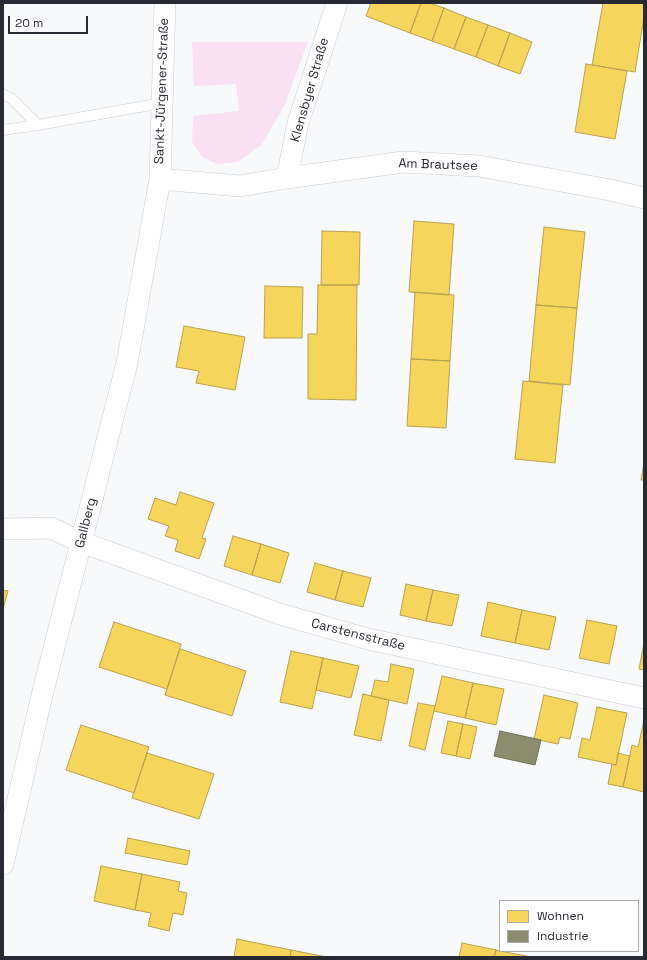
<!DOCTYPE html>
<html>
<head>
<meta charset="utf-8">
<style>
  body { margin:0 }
  #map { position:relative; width:647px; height:960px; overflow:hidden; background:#f7f9fb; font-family:"Space Grotesk",sans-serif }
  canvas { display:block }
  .frame { position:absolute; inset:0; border:4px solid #272a32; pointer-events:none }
  .legend { position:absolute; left:499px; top:900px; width:140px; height:52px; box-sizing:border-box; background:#fff; border:1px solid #a9aaad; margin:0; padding:5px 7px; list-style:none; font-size:12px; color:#272a32 }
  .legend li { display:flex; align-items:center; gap:8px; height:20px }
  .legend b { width:20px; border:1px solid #a9aaad }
  .scale { position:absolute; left:8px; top:16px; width:80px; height:18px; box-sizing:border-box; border:2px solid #272a32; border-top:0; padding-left:5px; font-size:12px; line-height:14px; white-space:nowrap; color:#272a32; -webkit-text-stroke:3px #fff; paint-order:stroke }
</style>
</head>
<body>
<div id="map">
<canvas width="647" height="960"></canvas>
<div class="frame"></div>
<ul class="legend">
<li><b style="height:11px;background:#f6d55c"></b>Wohnen</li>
<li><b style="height:11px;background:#8c8c6e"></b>Industrie</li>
</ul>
<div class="scale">20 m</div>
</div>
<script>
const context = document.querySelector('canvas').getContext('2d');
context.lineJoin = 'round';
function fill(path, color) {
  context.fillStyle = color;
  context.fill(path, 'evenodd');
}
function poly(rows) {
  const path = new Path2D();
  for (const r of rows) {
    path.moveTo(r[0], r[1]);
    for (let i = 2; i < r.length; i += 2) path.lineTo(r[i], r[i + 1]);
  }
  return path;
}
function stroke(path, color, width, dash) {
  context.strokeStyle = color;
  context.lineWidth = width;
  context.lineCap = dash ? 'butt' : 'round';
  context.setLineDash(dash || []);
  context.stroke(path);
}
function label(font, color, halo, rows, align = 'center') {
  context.font = font + ' "Space Grotesk",sans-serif';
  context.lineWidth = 4;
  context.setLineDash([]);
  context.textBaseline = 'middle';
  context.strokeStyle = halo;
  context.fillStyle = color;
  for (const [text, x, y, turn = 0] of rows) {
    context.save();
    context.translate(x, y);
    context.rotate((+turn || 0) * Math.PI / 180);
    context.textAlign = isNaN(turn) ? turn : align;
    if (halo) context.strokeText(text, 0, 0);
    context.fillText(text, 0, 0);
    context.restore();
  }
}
fill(poly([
  [192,42,308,42,284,106,262,144,238,162,217,164,202,157,192,142,193,116,239,111,236,84,194,86]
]), '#f9e0f2');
const homes = poly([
  [371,3,421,3,410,33,366,16,371,3],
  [421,3,430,3,444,8,432,41,410,33,421,3],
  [603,3,644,3,644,17,635,72,592,65,603,3],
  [444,8,466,17,454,49,432,41,444,8],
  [466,17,488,25,476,57,454,49,466,17],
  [488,25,510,33,498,66,476,57,488,25],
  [510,33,532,42,520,74,498,66,510,33],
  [586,64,627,71,615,139,575,132,586,64],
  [414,221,454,224,449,295,409,292,414,221],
  [544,227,585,232,577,308,536,305,544,227],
  [322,231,360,232,359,285,321,285,322,231],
  [318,285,357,285,356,400,308,399,308,334,317,334,318,285],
  [265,286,303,287,302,338,264,338,265,286],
  [415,292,454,295,450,361,411,359,415,292],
  [536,305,577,308,570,385,529,381,536,305],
  [184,326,245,337,235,390,196,383,199,371,176,367,184,326],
  [411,359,450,361,446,428,407,426,411,359],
  [523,381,563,385,555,463,515,459,523,381],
  [644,463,644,480,641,480,644,463],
  [180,492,214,503,202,538,206,539,199,559,175,551,178,540,165,536,169,526,148,519,155,498,176,505,180,492],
  [233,536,261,544,252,575,224,566,233,536],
  [261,544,289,553,280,583,252,575,261,544],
  [315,563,343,571,335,600,307,592,315,563],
  [343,571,371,578,363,607,335,600,343,571],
  [406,584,433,590,426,621,400,615,406,584],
  [3,590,8,591,3,609,3,590],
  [433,590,459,595,452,626,426,621,433,590],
  [488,602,522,610,515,643,481,636,488,602],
  [522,610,556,617,549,650,515,643,522,610],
  [587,620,617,626,609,664,579,658,587,620],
  [114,622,181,644,167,689,99,667,114,622],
  [644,643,644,670,639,669,644,643],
  [180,649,246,671,232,716,165,695,180,649],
  [291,651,323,658,312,709,280,702,291,651],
  [323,658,359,666,351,698,316,690,323,658],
  [391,664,414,669,407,704,371,696,375,680,388,682,391,664],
  [442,676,473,683,465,718,434,711,442,676],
  [473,683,504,689,496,725,465,718,473,683],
  [363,694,389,700,381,741,354,735,363,694],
  [544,695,578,703,570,739,560,737,558,744,534,739,544,695],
  [418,703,435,706,425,750,409,746,418,703],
  [597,707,627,713,616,765,578,757,582,738,590,740,597,707],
  [644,720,644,792,623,787,632,745,638,747,644,720],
  [448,721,463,724,456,756,441,753,448,721],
  [463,724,477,727,470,759,456,756,463,724],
  [81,725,149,747,134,793,66,770,81,725],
  [147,753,214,774,199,819,132,798,147,753],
  [618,753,630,756,623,787,608,784,612,764,616,765,618,753],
  [128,838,190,851,187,865,125,853,128,838],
  [101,866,142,874,135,910,94,901,101,866],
  [142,874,180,882,178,891,187,893,183,915,173,913,169,931,148,926,151,913,135,910,142,874],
  [237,939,291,950,290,957,234,957,237,939],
  [462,943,496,950,494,957,459,957,462,943],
  [291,950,327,957,290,957,291,950],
  [496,950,500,951,532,957,494,957,496,950]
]);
fill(homes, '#f6d55c');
stroke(homes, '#b8a24f', 1);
const industry = poly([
  [500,731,541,740,535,765,494,756,500,731]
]);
fill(industry, '#8c8c6e');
stroke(industry, '#6e6f5c', 1);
const lane = poly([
  [3,94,12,99,38,125],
  [3,130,38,125,162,103]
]);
const street = poly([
  [287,178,298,123,337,3],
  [160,179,240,186,287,178,403,162,479,166,610,190,644,198],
  [3,529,51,528,81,542,280,614,368,639,644,698],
  [3,864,43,691,127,363,160,179,165,3]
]);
stroke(lane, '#c9ccd1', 11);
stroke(street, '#c9ccd1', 22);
stroke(lane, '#fefefe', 10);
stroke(street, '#fefefe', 21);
label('13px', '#272a32', '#fff', [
  ["Klensbyer Straße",310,90,-74],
  ["Sankt-Jürgener-Straße",162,91,-88],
  ["Am Brautsee",438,165,2],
  ["Gallberg",86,523,-76],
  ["Carstensstraße",358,635,14]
]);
</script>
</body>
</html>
